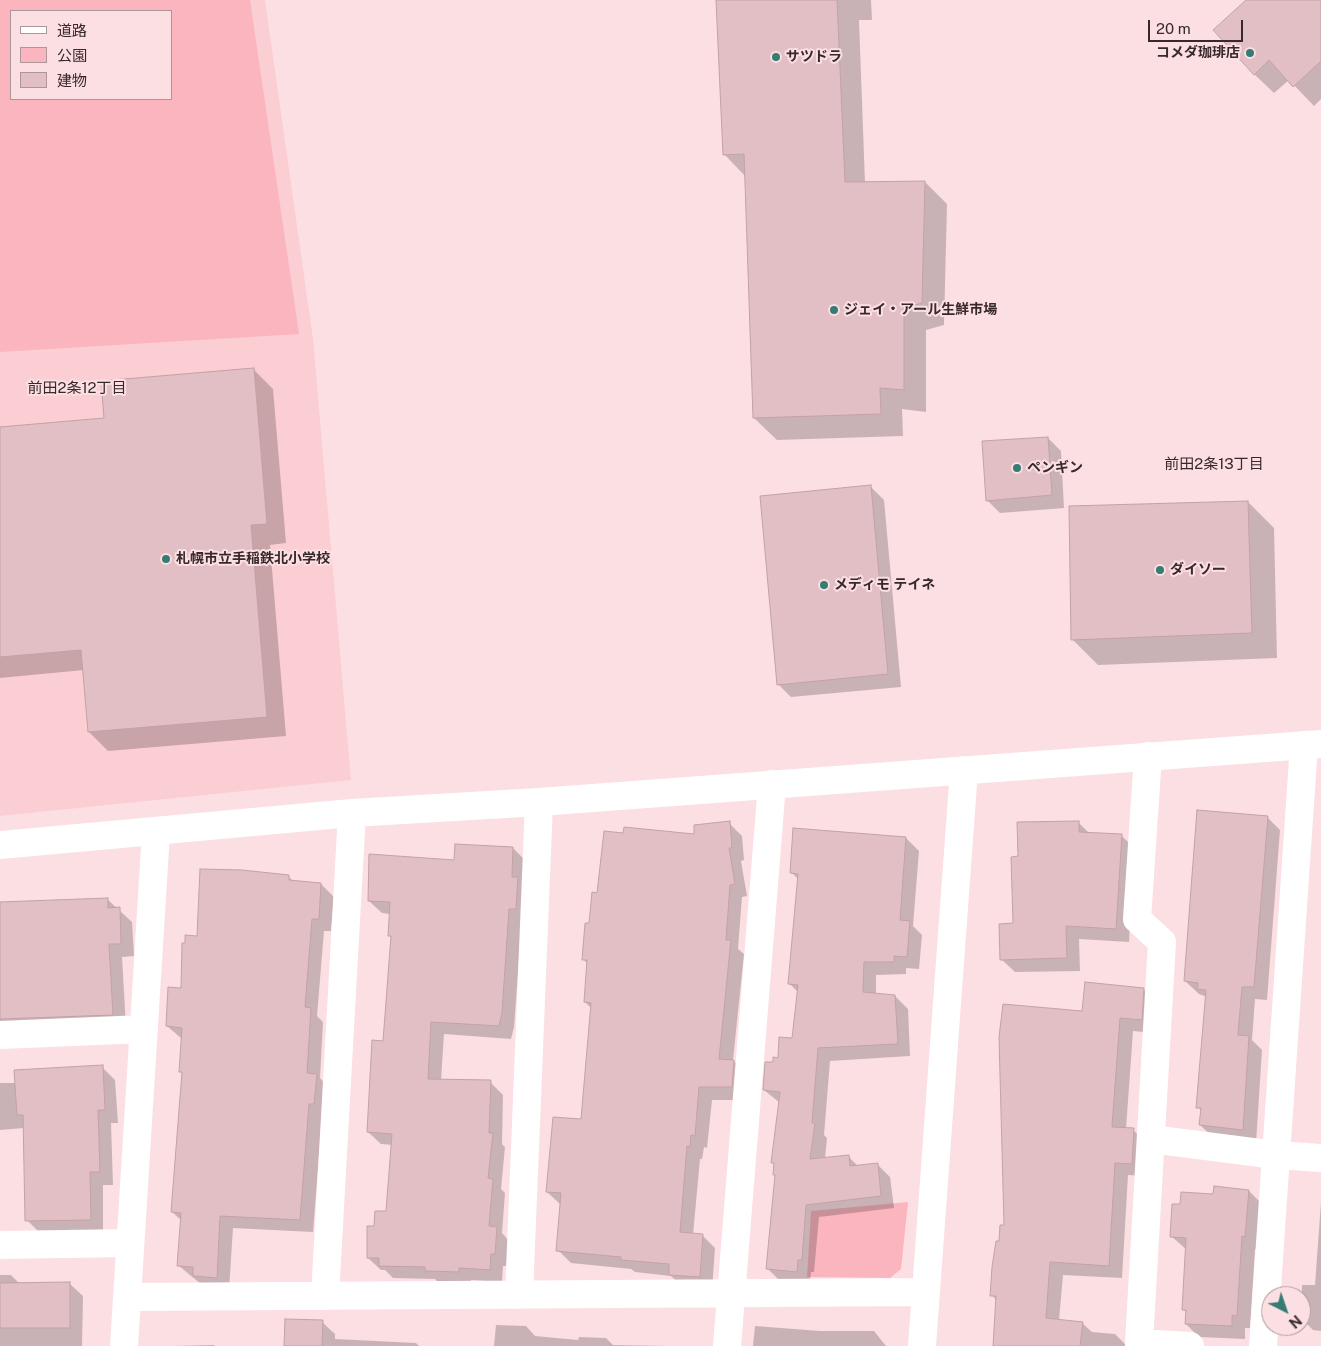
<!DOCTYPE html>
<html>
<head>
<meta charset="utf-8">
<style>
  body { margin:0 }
  #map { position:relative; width:1321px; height:1346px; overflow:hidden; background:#fcdfe3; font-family:"Public Sans","Noto Sans JP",sans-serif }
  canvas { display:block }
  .legend { position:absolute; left:10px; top:10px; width:162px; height:90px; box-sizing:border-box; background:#fcdfe3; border:1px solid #ad9699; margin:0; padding:6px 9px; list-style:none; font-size:15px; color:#37292b }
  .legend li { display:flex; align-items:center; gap:10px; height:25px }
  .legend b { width:25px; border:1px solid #ad9699 }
  .north { position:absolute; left:1261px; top:1286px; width:50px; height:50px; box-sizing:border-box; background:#fcdfe3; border:1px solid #ad9699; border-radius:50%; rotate:139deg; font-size:14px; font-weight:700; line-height:20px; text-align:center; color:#37292b }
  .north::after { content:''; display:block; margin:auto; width:18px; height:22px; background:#367c74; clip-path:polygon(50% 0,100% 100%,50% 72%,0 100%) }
  .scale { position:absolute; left:1148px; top:20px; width:95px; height:22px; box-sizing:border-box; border:2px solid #37292b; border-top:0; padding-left:6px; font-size:15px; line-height:18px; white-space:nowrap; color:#37292b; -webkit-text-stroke:4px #fcdfe3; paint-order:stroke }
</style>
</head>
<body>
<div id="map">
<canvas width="1321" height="1346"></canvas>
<ul class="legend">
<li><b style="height:6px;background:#fff"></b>道路</li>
<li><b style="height:14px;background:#fbb5bf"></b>公園</li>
<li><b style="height:14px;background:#e2bfc4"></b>建物</li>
</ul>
<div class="north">N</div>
<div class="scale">20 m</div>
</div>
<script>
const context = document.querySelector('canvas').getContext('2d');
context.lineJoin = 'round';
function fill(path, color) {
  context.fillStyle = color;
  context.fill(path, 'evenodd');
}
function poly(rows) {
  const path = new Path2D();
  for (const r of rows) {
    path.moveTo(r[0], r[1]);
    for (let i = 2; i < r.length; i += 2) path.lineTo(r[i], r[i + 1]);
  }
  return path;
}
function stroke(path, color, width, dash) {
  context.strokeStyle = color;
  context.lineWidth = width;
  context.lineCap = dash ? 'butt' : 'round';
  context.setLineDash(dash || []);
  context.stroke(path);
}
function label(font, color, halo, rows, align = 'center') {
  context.font = font + ' "Public Sans","Noto Sans JP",sans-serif';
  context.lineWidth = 4;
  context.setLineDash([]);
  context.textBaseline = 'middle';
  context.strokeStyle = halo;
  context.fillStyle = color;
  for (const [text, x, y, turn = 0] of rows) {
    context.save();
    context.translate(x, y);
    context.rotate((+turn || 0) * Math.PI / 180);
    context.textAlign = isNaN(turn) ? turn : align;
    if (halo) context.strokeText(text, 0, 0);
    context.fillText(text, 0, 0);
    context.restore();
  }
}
fill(poly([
  [0,0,265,0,313,339,351,780,0,816],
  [11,11,171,11,171,99,11,99]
]), '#fbced4');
fill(poly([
  [0,0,250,0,299,334,0,352],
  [11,11,171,11,171,99,11,99],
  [908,1202,901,1269,890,1278,807,1277,811,1211]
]), '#fbb5bf');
fill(poly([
  [717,0,871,0,872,20,859,20,865,183,925,182,947,204,944,325,926,330,926,412,902,409,903,436,777,440,754,418,746,177,724,154],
  [1248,0,1321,0,1321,99,1314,106,1289,80,1274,93,1254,74],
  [254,370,273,389,286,543,270,545,286,736,108,751,89,732,84,670,0,678,0,428,106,419],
  [1048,438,1061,451,1064,508,1000,513,987,500],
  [871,487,884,500,901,687,791,697,778,684],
  [1248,502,1274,528,1277,658,1098,665,1072,639],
  [1267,817,1280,830,1267,1000,1255,999,1252,1040,1262,1050,1256,1143,1214,1138,1200,1125,1202,1112,1198,1107,1207,997,1199,994,1185,981],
  [1078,822,1090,834,1121,835,1134,848,1129,942,1079,939,1080,971,1015,972,1001,959,1014,925,1019,857],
  [729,823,742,836,744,860,741,861,747,896,742,897,738,949,744,954,733,1060,747,1074,744,1100,712,1100,707,1148,704,1147,702,1159,700,1159,693,1235,702,1235,715,1248,712,1290,683,1287,671,1276,635,1272,631,1269,571,1263,558,1250,561,1205,547,1192,582,1120,592,1009,585,1002,588,964,583,959,598,894,624,834,696,835],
  [906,838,919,851,913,926,922,935,919,969,906,968,906,974,876,975,876,994,895,996,908,1009,910,1056,830,1061,824,1135,827,1138,825,1159,848,1156,858,1166,877,1164,890,1177,894,1208,819,1217,814,1272,811,1272,810,1284,781,1282,768,1269,776,1177,774,1174,775,1166,772,1162,780,1103,764,1090,774,1064,793,1040,798,992,789,983,799,880,791,872],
  [513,848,526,861,514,1027,511,1039,444,1034,441,1080,490,1082,503,1095,502,1144,505,1147,501,1189,505,1193,502,1233,509,1241,508,1266,503,1266,502,1282,471,1280,471,1285,439,1283,435,1279,393,1278,385,1270,381,1270,368,1258,376,1227,387,1212,393,1145,381,1144,368,1132,384,1042,392,938,389,935,390,914,382,913,369,901,455,861],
  [289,877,294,882,321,884,334,897,331,931,324,931,317,1016,323,1022,320,1078,329,1088,322,1116,313,1232,233,1228,229,1290,207,1289,179,1266,182,1221,172,1212,183,1074,180,1071,182,1039,167,1026,198,938],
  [107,899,132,922,134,956,122,957,126,1027,0,1034,0,911],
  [1143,989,1156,1002,1155,1033,1133,1031,1126,1129,1133,1130,1147,1143,1145,1176,1128,1175,1122,1278,1063,1275,1059,1321,1082,1323,1092,1332,1115,1334,1127,1346,994,1346,997,1301,992,1295,1000,1243,1083,1013],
  [102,1067,115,1080,118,1123,111,1123,113,1185,103,1185,103,1232,40,1233,27,1220,24,1128,0,1130,0,1083,16,1083],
  [1249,1191,1262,1204,1258,1249,1255,1249,1250,1328,1245,1328,1245,1339,1199,1337,1186,1324,1187,1313,1184,1310,1187,1250,1171,1236,1182,1205,1214,1196],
  [1321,1202,1321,1331,1313,1330,1301,1318,1302,1285,1315,1285],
  [0,1275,11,1275,20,1284,70,1284,83,1296,82,1346,0,1346],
  [322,1322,335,1334,335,1339,416,1343,419,1346,285,1346],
  [496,1325,526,1326,535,1336,578,1340,579,1337,606,1338,613,1345,669,1346,494,1346],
  [755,1326,820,1331,874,1331,886,1346,753,1346],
  [214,1345,215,1346,173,1346]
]), '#0003');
const building = poly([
  [716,0,837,0,845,182,925,181,922,303,904,308,904,390,880,388,881,414,753,418,744,154,723,155,716,0],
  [1246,0,1321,0,1321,61,1293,87,1269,60,1254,75,1213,30,1246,0],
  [254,368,267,524,251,525,267,717,88,732,81,650,0,657,0,427,104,418,101,381,254,368],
  [1048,437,1052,495,986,501,982,441,1048,437],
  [871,485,888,674,777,685,760,496,871,485],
  [1248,501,1252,633,1071,640,1069,506,1248,501],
  [1197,810,1268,816,1254,987,1242,987,1238,1035,1249,1036,1243,1130,1199,1125,1201,1108,1196,1108,1206,990,1197,989,1198,983,1184,981,1197,810],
  [730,821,732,848,729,848,735,884,730,885,726,940,731,940,719,1059,734,1060,732,1087,699,1087,695,1136,691,1135,690,1147,687,1146,680,1232,703,1234,700,1277,669,1275,669,1264,621,1260,621,1257,556,1251,561,1193,546,1192,553,1117,581,1119,591,1003,584,1002,587,960,582,960,585,923,589,923,592,892,597,893,604,831,623,833,624,827,694,834,694,825,730,821],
  [1079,821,1079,832,1122,834,1116,929,1066,926,1067,958,1000,960,999,924,1013,923,1011,857,1018,856,1017,822,1079,821],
  [793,828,906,837,900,920,910,921,907,957,894,956,894,962,864,962,863,992,895,995,898,1044,818,1048,812,1123,815,1123,810,1159,849,1155,850,1166,878,1163,881,1196,806,1205,802,1260,798,1260,797,1272,766,1269,775,1175,773,1175,774,1163,771,1163,780,1092,763,1090,765,1062,773,1062,773,1057,778,1058,779,1037,792,1038,798,985,788,984,798,874,790,873,793,828],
  [455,844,513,847,512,877,518,877,516,909,509,909,502,1013,499,1026,431,1022,428,1079,491,1080,489,1133,493,1133,488,1178,493,1179,489,1226,497,1227,495,1254,491,1254,490,1270,459,1268,459,1272,425,1271,425,1267,379,1266,379,1258,367,1258,367,1226,374,1226,375,1211,386,1211,392,1134,367,1132,372,1040,383,1041,391,936,388,936,390,902,368,901,369,854,454,860,455,844],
  [200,869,242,870,289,875,289,880,321,883,319,919,312,919,305,1007,311,1008,307,1073,317,1074,314,1104,309,1104,300,1220,220,1216,217,1278,193,1276,193,1267,177,1266,181,1213,171,1212,182,1072,179,1072,182,1028,166,1026,168,987,181,988,182,943,185,943,185,935,197,936,200,869],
  [108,898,108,908,120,907,121,944,109,944,113,1015,0,1019,0,902,108,898],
  [1085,982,1144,988,1142,1020,1120,1018,1112,1127,1134,1128,1132,1164,1115,1163,1109,1266,1050,1262,1046,1318,1083,1322,1080,1346,993,1346,996,1296,990,1296,992,1267,996,1241,999,1241,1000,1225,1004,1225,999,1037,1003,1004,1082,1011,1085,982],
  [103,1065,105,1110,98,1110,100,1172,90,1172,91,1220,25,1221,23,1115,17,1115,14,1070,103,1065],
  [1214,1186,1249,1190,1245,1237,1242,1236,1237,1316,1232,1315,1232,1326,1185,1324,1186,1310,1182,1310,1186,1238,1170,1237,1172,1204,1180,1204,1181,1192,1213,1194,1214,1186],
  [70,1282,70,1328,0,1328,0,1283,70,1282],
  [285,1319,323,1320,322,1346,284,1346,285,1319]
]);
fill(building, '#e2bfc4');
stroke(building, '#c3a1a5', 1);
stroke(poly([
  [1148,756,1137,919,1162,942,1139,1343,1190,1346],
  [0,845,352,813,539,802,1321,744],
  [0,1035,144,1029],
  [1151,1139,1276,1155,1321,1158],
  [0,1245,130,1243],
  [519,1295,539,802],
  [325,1296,352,813],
  [127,1297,926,1292],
  [124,1346,156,832],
  [727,1346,772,784],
  [922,1346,964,770],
  [1263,1346,1304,745]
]), '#fff', 28);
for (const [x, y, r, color] of [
  [1250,53,5,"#367c74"],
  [776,57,5,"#367c74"],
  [834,310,5,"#367c74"],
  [1017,468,5,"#367c74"],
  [166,559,5,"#367c74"],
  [1160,570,5,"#367c74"],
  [824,585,5,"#367c74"]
]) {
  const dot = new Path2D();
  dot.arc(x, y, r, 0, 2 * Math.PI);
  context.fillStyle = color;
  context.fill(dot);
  stroke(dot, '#fcdfe3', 2);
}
label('bold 14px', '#37292b', '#fcdfe3', [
  ["コメダ珈琲店",1240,53,"right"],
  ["サツドラ",786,57],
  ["ジェイ・アール生鮮市場",844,310],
  ["ペンギン",1027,468],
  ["札幌市立手稲鉄北小学校",176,559],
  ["ダイソー",1170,570],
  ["メディモ テイネ",834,585]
], 'left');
label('15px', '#37292b', '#fcdfe3', [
  ["前田2条12丁目",77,388],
  ["前田2条13丁目",1214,464]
]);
</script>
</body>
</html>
